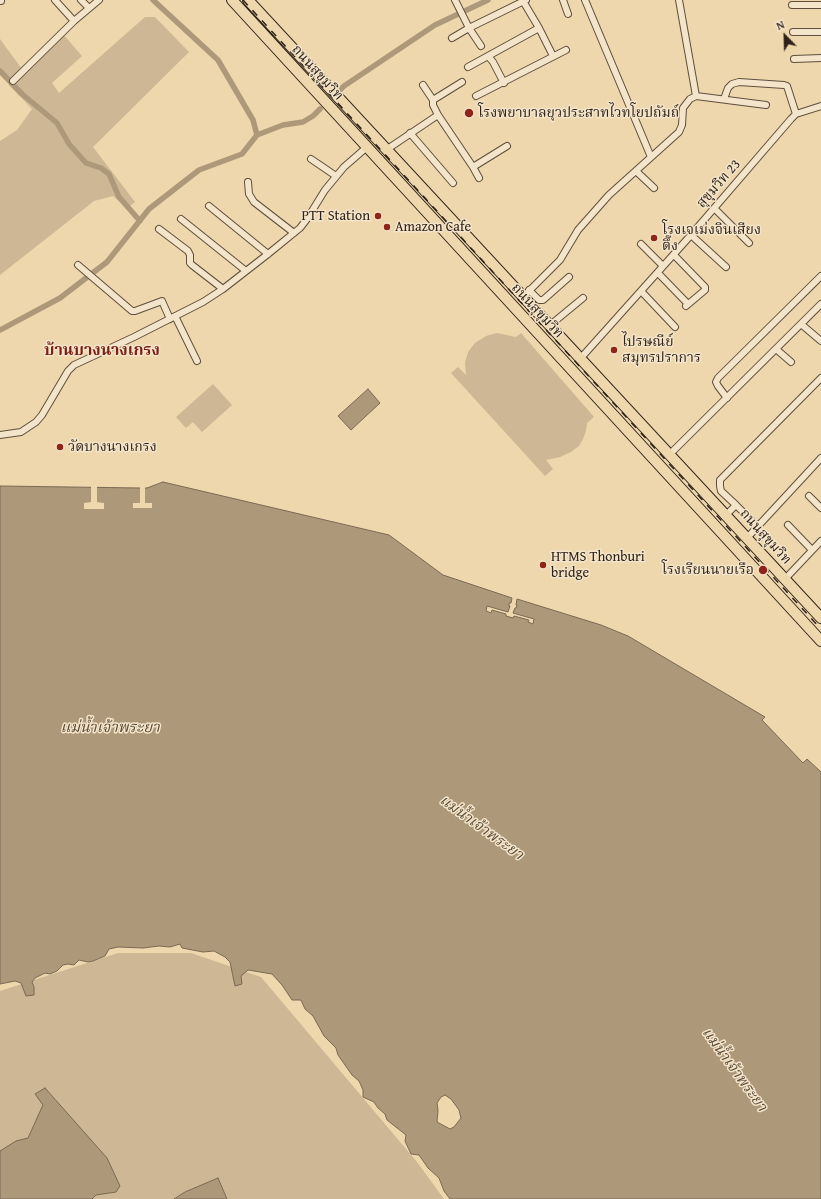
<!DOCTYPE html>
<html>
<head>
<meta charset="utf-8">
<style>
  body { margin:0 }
  #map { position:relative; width:821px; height:1199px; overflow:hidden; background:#eed6ad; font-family:"Gentium Book Plus",serif }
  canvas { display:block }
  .north { position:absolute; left:765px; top:16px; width:40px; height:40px; -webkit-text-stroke:3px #f4e4ca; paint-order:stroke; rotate:337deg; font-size:11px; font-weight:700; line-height:16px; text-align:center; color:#2e2218 }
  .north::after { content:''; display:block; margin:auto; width:14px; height:18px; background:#2e2218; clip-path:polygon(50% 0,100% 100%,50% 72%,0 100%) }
</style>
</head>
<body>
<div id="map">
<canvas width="821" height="1199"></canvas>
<div class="north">N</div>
</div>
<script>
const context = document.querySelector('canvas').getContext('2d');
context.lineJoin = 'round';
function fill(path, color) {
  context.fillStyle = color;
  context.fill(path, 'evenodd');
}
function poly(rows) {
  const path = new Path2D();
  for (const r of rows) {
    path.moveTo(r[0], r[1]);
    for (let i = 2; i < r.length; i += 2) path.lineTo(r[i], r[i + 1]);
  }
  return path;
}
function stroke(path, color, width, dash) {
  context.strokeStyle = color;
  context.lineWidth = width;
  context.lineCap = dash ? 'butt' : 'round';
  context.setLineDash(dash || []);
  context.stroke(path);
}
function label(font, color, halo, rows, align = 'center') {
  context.font = font + ' "Gentium Book Plus","Noto Serif Thai",serif';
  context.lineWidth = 3;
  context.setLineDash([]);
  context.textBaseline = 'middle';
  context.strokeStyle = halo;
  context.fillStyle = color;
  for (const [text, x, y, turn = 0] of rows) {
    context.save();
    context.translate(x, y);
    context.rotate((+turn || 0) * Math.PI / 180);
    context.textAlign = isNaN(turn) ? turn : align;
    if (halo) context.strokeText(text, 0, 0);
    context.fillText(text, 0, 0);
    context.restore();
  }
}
fill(poly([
  [145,17,155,17,189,52,93,147,135,202,127,208,113,196,94,201,0,275,0,141,17,130,32,109,9,85,12,81,0,69,0,39,22,69,62,33,82,56,52,83,59,93],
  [497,333,516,337,521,333,594,417,587,423,586,431,583,439,579,446,571,452,560,457,546,460,553,469,545,476,451,373,458,367,466,375,465,363,468,352,475,343,486,336],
  [213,384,232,405,202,432,193,422,186,428,176,417],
  [118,953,191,953,261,977,417,1162,444,1199,0,1199,0,991]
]), '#cdb794');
const water = poly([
  [368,389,380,403,351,430,338,416,368,389],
  [163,482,389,535,443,575,512,598,511,603,509,603,509,606,510,606,508,612,487,606,486,611,491,613,492,610,506,614,506,616,513,618,514,616,529,620,528,622,533,624,534,619,513,613,515,608,516,608,517,605,516,605,517,599,601,625,628,636,765,717,762,720,803,763,807,759,821,772,821,1199,450,1199,444,1191,439,1178,428,1168,419,1155,411,1154,405,1141,406,1135,387,1120,385,1114,378,1108,374,1102,363,1097,363,1090,359,1081,352,1075,338,1055,336,1048,324,1036,313,1016,305,1009,301,1000,292,1000,282,985,272,974,248,970,241,976,242,984,235,986,230,962,225,957,214,951,203,952,182,948,180,944,170,947,159,946,143,948,118,947,109,949,105,956,93,961,88,962,79,960,74,965,68,964,63,965,57,971,50,974,45,973,35,978,32,982,34,987,34,995,26,996,21,983,15,981,0,984,0,486,140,488,147,488,163,482],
  [445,1095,451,1099,459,1110,461,1118,454,1127,450,1129,437,1122,438,1110,437,1103,441,1097,445,1095],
  [45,1088,107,1158,120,1186,116,1192,96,1195,92,1199,0,1199,0,1151,16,1141,28,1138,43,1105,35,1094,45,1088],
  [218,1178,227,1199,174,1199,185,1192,218,1178]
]);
fill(water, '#ad997a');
stroke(water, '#7a6953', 1);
fill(poly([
  [91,486,97,486,97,502,104,503,104,509,84,509,84,503,91,502],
  [140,486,145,486,145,503,152,503,152,508,133,508,133,503,140,503]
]), '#eed6ad');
stroke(poly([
  [0,71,22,94,57,123,69,144,86,163,101,168,109,174,119,197,140,221],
  [339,91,344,86,435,25,488,0],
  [257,135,283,125,303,122,313,116,320,109],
  [0,330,60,298,107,262,149,209,199,170,242,154,257,135,253,120,218,60,153,0]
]), '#ad997a', 5.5);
const minor = poly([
  [55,0,74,21],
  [81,0,89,8],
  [455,0,469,28,481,46],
  [563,0,568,14],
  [585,0,651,157],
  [679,0,696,96],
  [1,1,1,0],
  [523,1,539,28,553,56],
  [792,5,821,5],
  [793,32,821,32],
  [452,38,469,28,526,0],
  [488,56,493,62,504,83],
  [794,59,821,58],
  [468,67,539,28],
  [13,81,74,21,99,0],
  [423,85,433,100],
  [476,96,566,50],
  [724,99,728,88,732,84,739,82,784,85,787,86,796,114],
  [438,115,473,167,507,146],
  [410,133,453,183],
  [386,150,438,115,433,105,433,100,462,82],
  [311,159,336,176],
  [473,167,479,178],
  [636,171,654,188],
  [248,182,249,194,254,202,294,233],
  [209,206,268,254],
  [714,208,749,243],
  [181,219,246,271],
  [159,229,188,251,190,255,190,263,192,265,223,289],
  [691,235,726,267],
  [641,244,663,266],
  [674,255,705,287,705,290,686,306],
  [78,265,132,311,135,311,162,301,170,319],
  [658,273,688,304],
  [529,290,539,300,543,300,569,277],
  [641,291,675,327],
  [523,297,560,260,578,230,609,195,679,132,682,125,683,108,690,99,696,96,766,105],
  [175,316,197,361],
  [801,324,821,341],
  [549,326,583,298],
  [776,349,791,362],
  [580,359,691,235,791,119,796,114,821,106],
  [727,398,718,386,716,382,718,378,821,276],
  [0,435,21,432,36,422,42,415,68,371,74,365,134,337,203,302,223,289,268,254,300,228,307,219,325,190,344,167,367,147],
  [669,455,821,304],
  [809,496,821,508],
  [736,505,757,526],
  [726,515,736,505,721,491,720,486,720,480,821,378],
  [788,525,812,550],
  [747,538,821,458],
  [785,579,821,541]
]);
const trunk = poly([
  [232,0,821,641],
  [248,0,821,618]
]);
stroke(minor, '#5e4f3d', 8);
stroke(trunk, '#2e2218', 12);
stroke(minor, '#f4e4ca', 6);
stroke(trunk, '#eed6ad', 10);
stroke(poly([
  [243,0,821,629]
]), '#2e2218', 1.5, [7, 7]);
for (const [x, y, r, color] of [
  [469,113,5,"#8f2418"],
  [378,216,4,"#8f2418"],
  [387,227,4,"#8f2418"],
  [654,238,4,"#8f2418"],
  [614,350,4,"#8f2418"],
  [60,447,4,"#8f2418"],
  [543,565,4,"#8f2418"],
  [763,570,5,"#8f2418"]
]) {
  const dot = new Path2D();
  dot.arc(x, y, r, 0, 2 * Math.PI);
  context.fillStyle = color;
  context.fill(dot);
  stroke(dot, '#f4e4ca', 1.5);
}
label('14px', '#2e2218', '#f4e4ca', [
  ["ถนนสุขุมวิท",317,73,48],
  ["สุขุมวิท 23",719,184,-49],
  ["ถนนสุขุมวิท",537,311,47],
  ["ถนนสุขุมวิท",765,537,48]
]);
label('14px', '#2e2218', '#f4e4ca', [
  ["โรงพยาบาลยุวประสาทไวทโยปถัมถ์",478,113],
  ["PTT Station",370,216,"right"],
  ["Amazon Cafe",395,227],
  ["โรงเจเม่งจินเสียง",662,230],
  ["ตึ๊ง",662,246],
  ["ไปรษณีย์",622,342],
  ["สมุทรปราการ",622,358],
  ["วัดบางนางเกรง",68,447],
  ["HTMS Thonburi",551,557],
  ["bridge",551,573],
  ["โรงเรียนนายเรือ",754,570,"right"]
], 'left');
label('italic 15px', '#5a4c3a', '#f4e4ca', [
  ["แม่น้ำเจ้าพระยา",110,728],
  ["แม่น้ำเจ้าพระยา",481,828,36],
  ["แม่น้ำเจ้าพระยา",734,1070,54]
]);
label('bold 16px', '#7a1f14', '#f4e4ca', [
  ["บ้านบางนางเกรง",102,351]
]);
</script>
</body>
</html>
